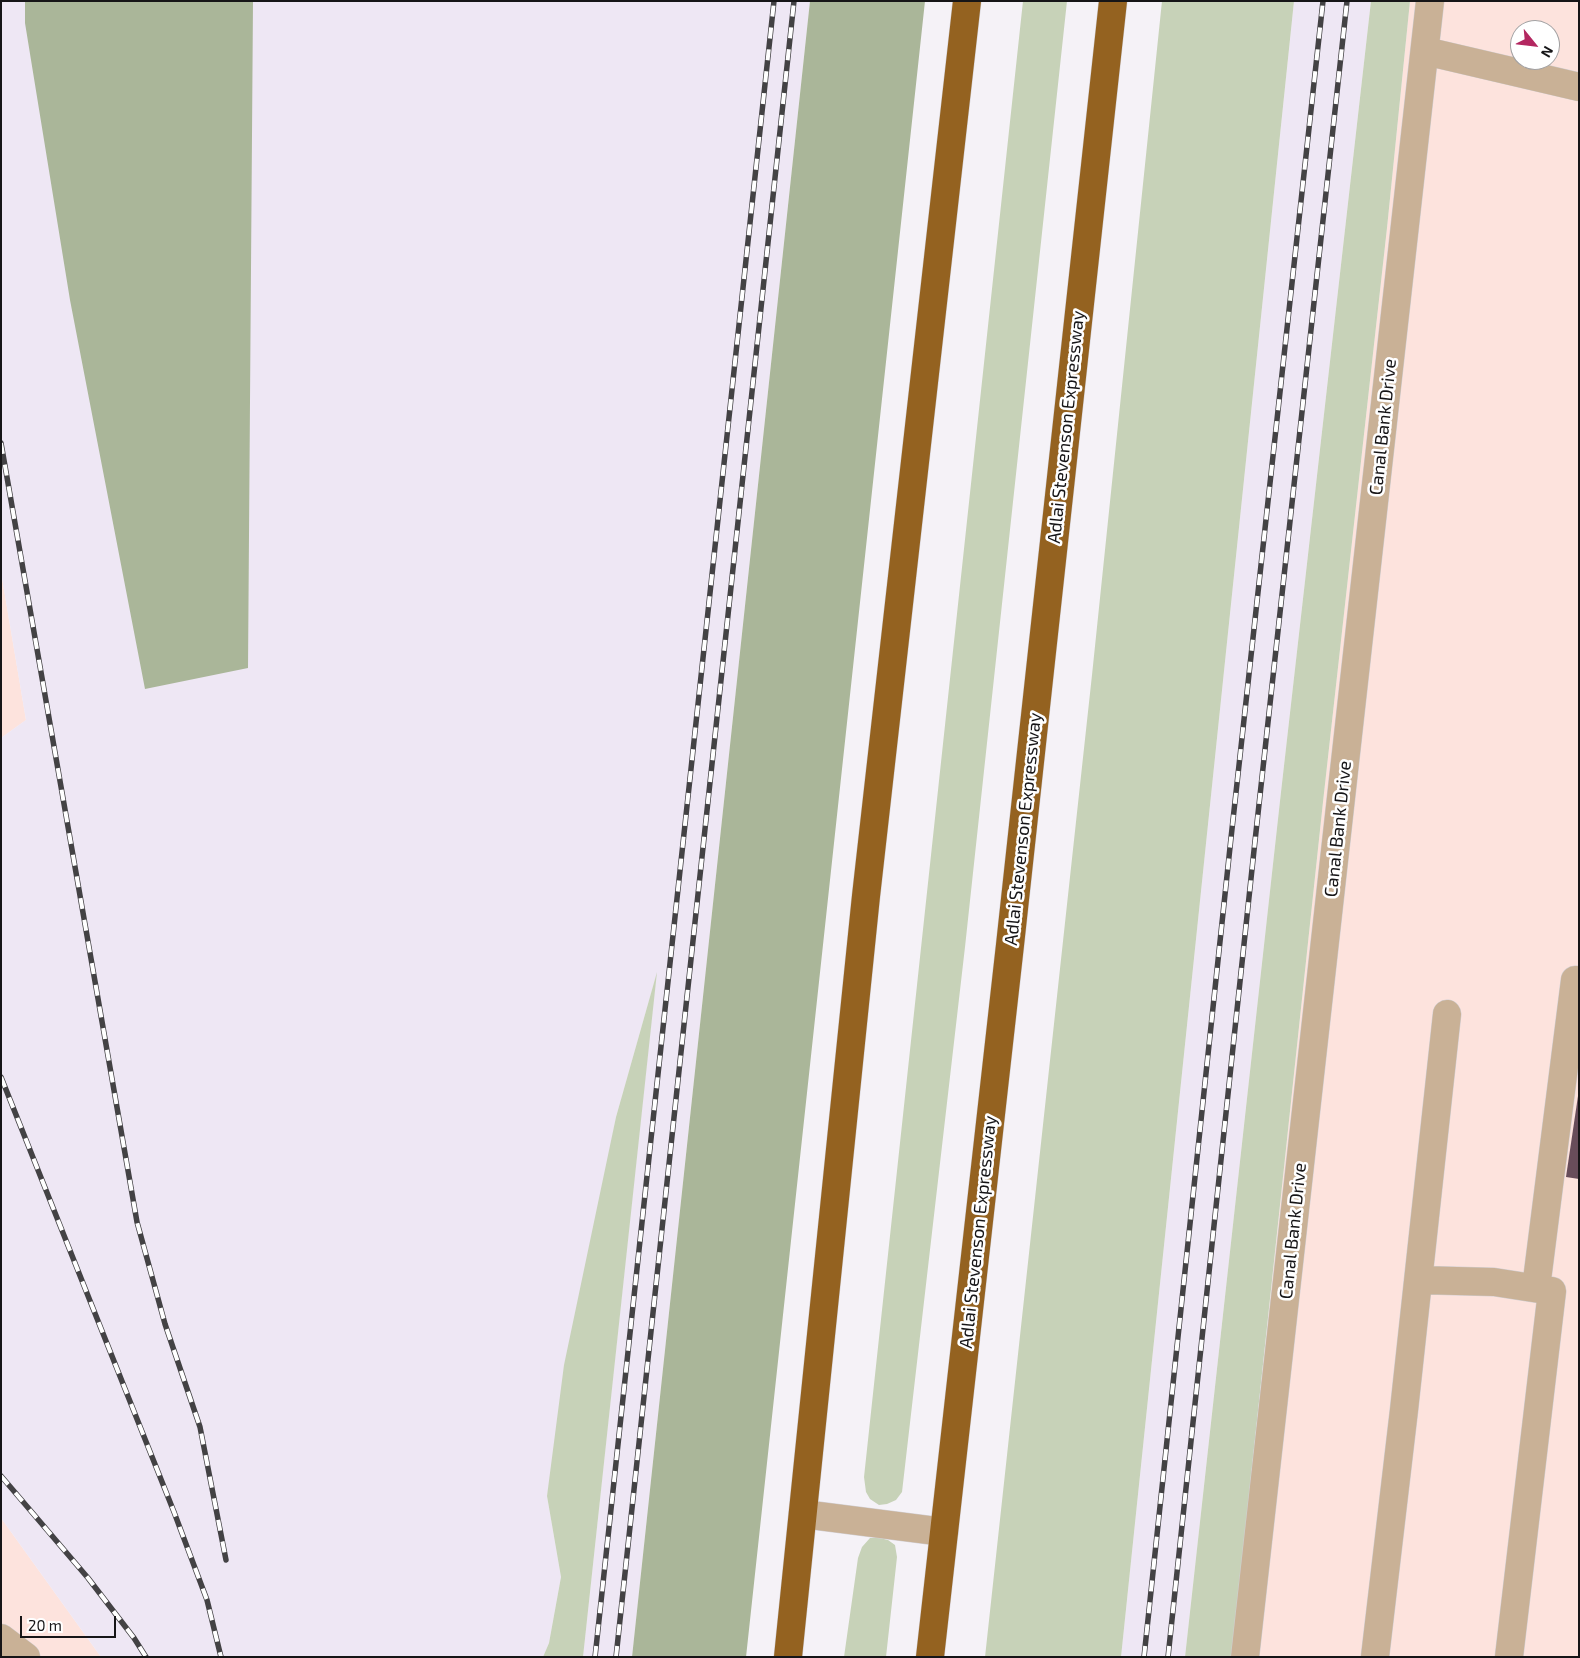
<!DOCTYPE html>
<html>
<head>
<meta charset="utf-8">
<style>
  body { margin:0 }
  #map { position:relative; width:1580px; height:1658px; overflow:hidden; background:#f5f2f7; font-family:"Exo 2",sans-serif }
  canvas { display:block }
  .frame { position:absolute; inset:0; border:2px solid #161517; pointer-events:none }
  .north { position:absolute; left:1510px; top:20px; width:50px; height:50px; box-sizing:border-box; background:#fff; border:1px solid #a2a1a2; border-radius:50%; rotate:119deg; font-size:14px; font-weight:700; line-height:20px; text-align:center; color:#161517 }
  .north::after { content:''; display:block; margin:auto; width:18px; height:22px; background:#b32760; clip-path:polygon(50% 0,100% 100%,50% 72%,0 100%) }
  .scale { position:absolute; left:20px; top:1616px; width:96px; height:22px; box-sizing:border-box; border:2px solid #161517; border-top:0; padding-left:6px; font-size:15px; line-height:18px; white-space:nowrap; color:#161517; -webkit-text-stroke:4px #fff; paint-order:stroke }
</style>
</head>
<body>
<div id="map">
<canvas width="1580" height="1658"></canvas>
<div class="frame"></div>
<div class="north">N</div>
<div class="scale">20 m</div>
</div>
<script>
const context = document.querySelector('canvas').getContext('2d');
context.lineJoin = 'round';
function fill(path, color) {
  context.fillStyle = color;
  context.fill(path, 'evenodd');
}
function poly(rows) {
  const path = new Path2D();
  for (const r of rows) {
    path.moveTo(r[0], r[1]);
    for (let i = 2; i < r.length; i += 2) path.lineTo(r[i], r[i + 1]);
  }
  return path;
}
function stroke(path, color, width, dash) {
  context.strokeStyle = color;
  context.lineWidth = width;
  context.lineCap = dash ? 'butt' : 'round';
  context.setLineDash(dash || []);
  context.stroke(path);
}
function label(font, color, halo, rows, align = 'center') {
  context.font = font + ' "Exo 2",sans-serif';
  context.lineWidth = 5;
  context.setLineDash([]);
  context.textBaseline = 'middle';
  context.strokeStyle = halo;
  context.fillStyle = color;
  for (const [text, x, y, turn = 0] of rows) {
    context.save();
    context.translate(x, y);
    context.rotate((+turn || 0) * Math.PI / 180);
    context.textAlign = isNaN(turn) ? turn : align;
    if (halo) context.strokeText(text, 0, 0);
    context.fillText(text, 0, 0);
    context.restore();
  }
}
fill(poly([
  [1410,1,1579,1,1579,1657,1233,1657,1250,1486,1323,802,1387,228],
  [1520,30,1550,30,1550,60,1520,60],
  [1,572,26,720,1,738],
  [1,1518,101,1657,1,1657]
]), '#fde3dd');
fill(poly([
  [1,1,810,1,632,1657,583,1657,656,976,616,1117,547,1496,561,1577,549,1643,543,1657,101,1657,1,1518,1,738,26,720,1,572],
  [1294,1,1371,1,1281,792,1185,1657,1121,1657]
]), '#eee7f4');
fill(poly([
  [1023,1,1067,1,965,947,902,1492,896,1500,887,1504,879,1505,870,1499,866,1492,864,1477],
  [1162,1,1294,1,1121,1657,985,1657,1092,675],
  [1371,1,1410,1,1387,228,1323,802,1250,1486,1233,1657,1185,1657,1281,792],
  [657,972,583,1657,543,1657,549,1643,561,1577,547,1496,564,1365,616,1117],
  [870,1538,880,1538,888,1540,895,1545,897,1557,886,1657,844,1657,858,1558,862,1547]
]), '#c7d2b8');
fill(poly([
  [25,1,253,1,248,668,145,689,70,300,25,23],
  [810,1,925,1,746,1657,632,1657]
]), '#aab699');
fill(poly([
  [1578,1096,1579,1096,1579,1179,1566,1177]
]), '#684d5a');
const minor = poly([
  [1425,51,1579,87],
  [1419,1280,1494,1282,1552,1291,1509,1657],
  [1536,1288,1575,980],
  [803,1514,944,1532],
  [1,1638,26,1657],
  [1245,1657,1430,1],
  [1375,1657,1404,1410,1447,1014]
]);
const highway = poly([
  [788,1657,866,896,967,1],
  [930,1657,1010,945,1113,1]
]);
stroke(minor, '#d1cfd3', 29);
stroke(highway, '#d1cfd3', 29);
stroke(minor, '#c9b196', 28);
stroke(highway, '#946220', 28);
const rail = poly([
  [1,443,137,1222,165,1324,200,1427,226,1560],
  [1,1077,174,1512,207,1600,221,1657],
  [1,1476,88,1578,134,1638,146,1657],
  [595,1657,774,1],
  [616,1657,794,1],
  [1144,1657,1231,838,1323,1],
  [1168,1657,1255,841,1347,1]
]);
stroke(rail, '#434244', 5.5);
stroke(rail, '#fff', 4, [11]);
label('18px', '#161517', '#fff', [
  ["Adlai Stevenson Expressway",1066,427,-84],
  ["Canal Bank Drive",1383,427,-84],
  ["Adlai Stevenson Expressway",1023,829,-84],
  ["Canal Bank Drive",1338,829,-84],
  ["Canal Bank Drive",1293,1231,-84],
  ["Adlai Stevenson Expressway",978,1232,-84]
]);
</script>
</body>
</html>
